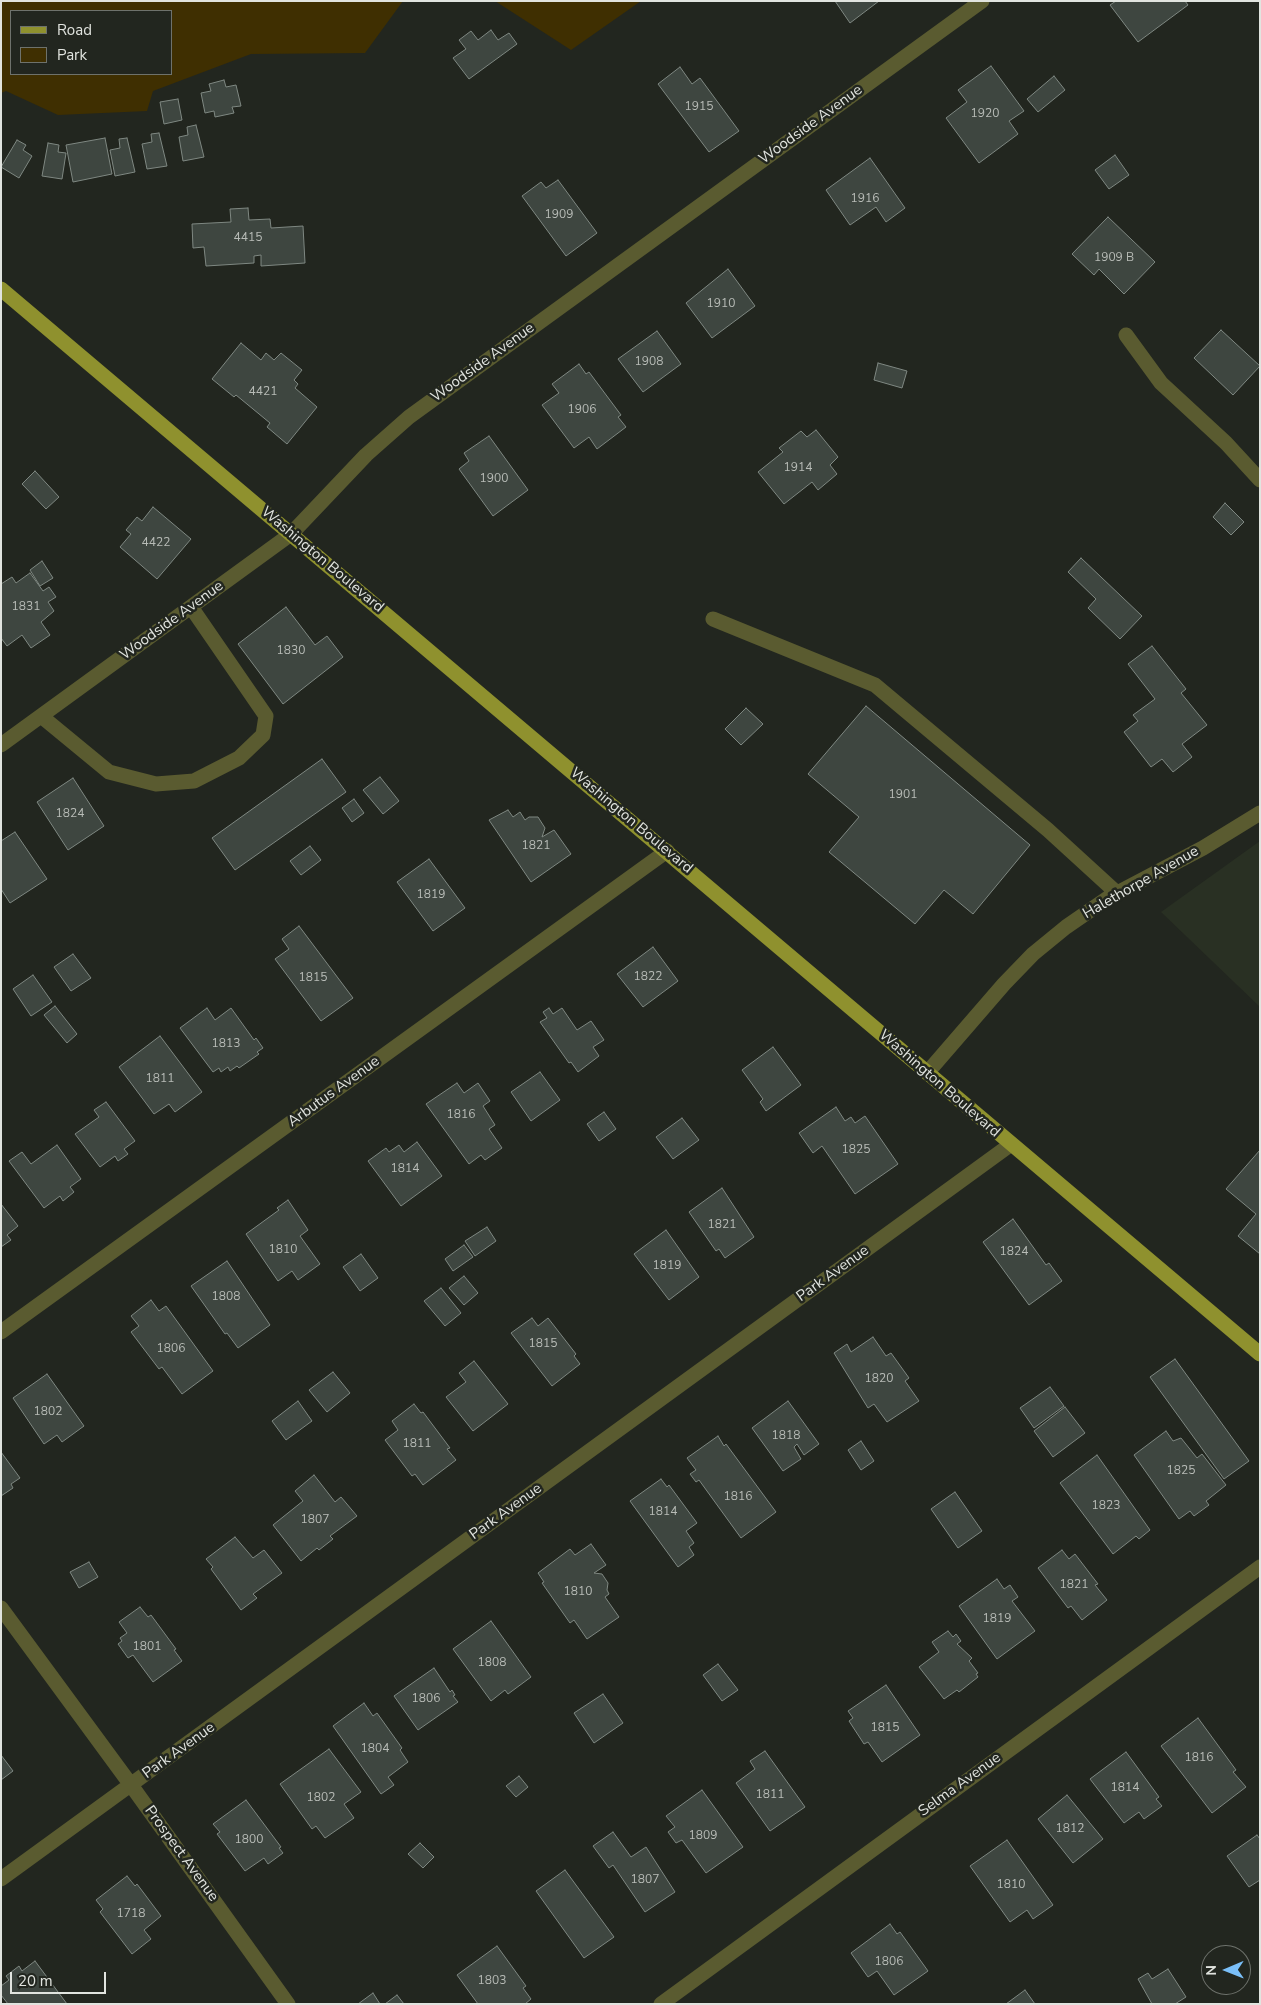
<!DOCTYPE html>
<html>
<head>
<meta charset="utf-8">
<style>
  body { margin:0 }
  #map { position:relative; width:1261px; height:2005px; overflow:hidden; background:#22261f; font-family:"Nunito Sans",sans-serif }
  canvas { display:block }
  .frame { position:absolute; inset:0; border:2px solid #e1e4df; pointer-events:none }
  .legend { position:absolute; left:10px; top:10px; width:162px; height:65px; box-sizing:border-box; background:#22261f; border:1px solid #6e726c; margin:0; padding:6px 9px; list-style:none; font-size:15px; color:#e1e4df }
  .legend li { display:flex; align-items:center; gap:10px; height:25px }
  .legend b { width:25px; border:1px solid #6e726c }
  .north { position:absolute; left:1201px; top:1945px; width:50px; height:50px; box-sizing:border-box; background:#22261f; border:1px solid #6e726c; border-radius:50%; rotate:269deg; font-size:14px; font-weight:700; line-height:20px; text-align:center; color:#e1e4df }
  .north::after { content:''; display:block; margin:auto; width:18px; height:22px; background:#7abff8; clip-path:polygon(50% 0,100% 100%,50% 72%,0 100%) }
  .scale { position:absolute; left:10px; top:1972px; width:96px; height:22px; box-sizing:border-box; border:2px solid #e1e4df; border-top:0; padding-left:6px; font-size:15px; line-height:18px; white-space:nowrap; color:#e1e4df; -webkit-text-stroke:4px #22261f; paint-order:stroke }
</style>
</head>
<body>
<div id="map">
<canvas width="1261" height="2005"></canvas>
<div class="frame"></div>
<ul class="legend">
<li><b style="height:6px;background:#8f912e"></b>Road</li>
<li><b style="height:14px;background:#3f2f01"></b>Park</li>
</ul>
<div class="north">N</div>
<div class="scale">20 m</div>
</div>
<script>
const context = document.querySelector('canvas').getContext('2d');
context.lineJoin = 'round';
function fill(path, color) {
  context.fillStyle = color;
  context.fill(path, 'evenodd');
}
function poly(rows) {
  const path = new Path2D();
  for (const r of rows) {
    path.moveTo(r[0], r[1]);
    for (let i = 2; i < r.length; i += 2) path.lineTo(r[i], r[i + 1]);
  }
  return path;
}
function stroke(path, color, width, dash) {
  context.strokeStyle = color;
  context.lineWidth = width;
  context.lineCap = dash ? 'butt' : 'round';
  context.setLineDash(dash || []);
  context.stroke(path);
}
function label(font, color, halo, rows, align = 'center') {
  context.font = font + ' "Nunito Sans",sans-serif';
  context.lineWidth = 5;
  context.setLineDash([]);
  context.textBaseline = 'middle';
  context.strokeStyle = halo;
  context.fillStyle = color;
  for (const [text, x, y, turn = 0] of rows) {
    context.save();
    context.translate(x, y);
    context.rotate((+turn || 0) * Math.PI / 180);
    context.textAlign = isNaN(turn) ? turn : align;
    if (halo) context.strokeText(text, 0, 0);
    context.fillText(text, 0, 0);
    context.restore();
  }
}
fill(poly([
  [1260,841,1260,1007,1161,912]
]), '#293023');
fill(poly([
  [1,1,403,1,365,53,251,54,153,91,147,111,58,115,6,91,1,93],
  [11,11,171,11,171,74,11,74],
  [495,1,641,1,571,50]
]), '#3f2f01');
const building = poly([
  [835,1,879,1,850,23,835,1],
  [1116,1,1185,1,1188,5,1138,42,1110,5,1116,1],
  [491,30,498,40,509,33,517,44,469,79,453,58,466,49,459,40,471,31,478,40,491,30],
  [991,66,1024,111,1009,121,1018,134,979,163,946,118,967,102,958,90,991,66],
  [680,67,692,84,700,78,739,131,709,152,658,84,680,67],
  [1054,76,1065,90,1038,112,1027,99,1054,76],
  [224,80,226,87,236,85,241,106,232,107,234,113,215,117,214,111,205,113,201,93,211,91,209,84,224,80],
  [178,99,182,120,164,124,160,102,178,99],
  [196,125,204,157,183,161,179,137,188,135,187,127,196,125],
  [159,133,167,166,147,169,142,144,152,142,151,134,159,133],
  [105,138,112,174,73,182,66,145,105,138],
  [127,138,135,172,115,176,110,150,120,148,119,139,127,138],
  [17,140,26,145,23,150,32,156,19,178,1,167,17,140],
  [48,143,59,145,58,152,66,153,62,179,42,176,48,143],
  [1115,155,1129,175,1109,189,1095,170,1115,155],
  [870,158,905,208,886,222,876,207,850,225,826,190,870,158],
  [558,180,597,233,566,256,522,196,541,182,546,188,558,180],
  [248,208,249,220,270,219,271,228,303,226,305,263,261,266,261,255,254,256,254,263,206,266,204,247,193,248,192,224,231,222,230,209,248,208],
  [1108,217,1155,262,1124,294,1099,269,1094,275,1072,254,1108,217],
  [728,269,755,306,712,338,686,303,728,269],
  [1221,330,1260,366,1233,395,1194,358,1221,330],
  [657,331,681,364,643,392,618,359,657,331],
  [241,343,261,360,266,353,274,360,281,353,302,370,294,380,298,384,295,388,317,407,287,444,267,427,270,423,236,395,234,397,212,379,241,343],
  [878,363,907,371,902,388,874,380,878,363],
  [579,364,586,374,589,372,621,415,618,417,626,427,597,449,589,437,574,448,542,405,559,393,552,384,579,364],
  [816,430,838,457,830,465,837,474,818,490,812,482,784,504,758,472,783,452,779,448,801,431,807,437,816,430],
  [489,436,528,490,493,516,459,469,469,461,464,453,489,436],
  [35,471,59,497,46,509,22,484,35,471],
  [1225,503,1244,522,1231,535,1213,517,1225,503],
  [153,507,191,539,157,579,120,547,131,534,126,530,137,517,142,521,153,507],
  [1081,558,1142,616,1120,639,1088,608,1096,599,1068,572,1081,558],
  [42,561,53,578,40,586,30,570,42,561],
  [30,573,43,591,49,587,56,597,48,602,54,611,41,622,50,635,31,648,22,635,7,646,1,638,1,584,12,577,16,583,30,573],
  [286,607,315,645,327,636,343,657,283,704,238,644,286,607],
  [1152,646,1186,689,1181,693,1207,725,1182,744,1192,757,1173,772,1162,759,1151,767,1124,732,1138,721,1133,715,1155,699,1128,664,1152,646],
  [866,706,1030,845,973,914,944,890,915,924,829,852,859,817,808,774,866,706],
  [746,708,763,724,741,745,725,729,746,708],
  [322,759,346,792,235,870,212,838,322,759],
  [380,777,399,801,383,814,363,790,380,777],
  [73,778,104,826,68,850,37,802,73,778],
  [354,799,364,813,352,822,342,808,354,799],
  [508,810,513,817,520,812,525,820,529,817,538,817,545,828,542,837,554,830,571,854,531,882,489,820,508,810],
  [15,832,47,879,10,903,1,889,1,841,15,832],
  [310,846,321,860,301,875,290,861,310,846],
  [429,859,465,908,433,931,397,882,429,859],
  [299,926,353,998,321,1021,275,959,289,949,282,939,299,926],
  [653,947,678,981,643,1007,617,974,653,947],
  [73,954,91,978,71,991,54,967,73,954],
  [33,975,52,1002,31,1016,13,989,33,975],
  [55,1006,77,1034,67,1043,44,1015,55,1006],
  [207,1008,215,1020,231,1008,254,1040,256,1038,263,1048,257,1052,259,1054,239,1068,237,1066,230,1071,228,1067,221,1072,219,1068,213,1072,180,1028,207,1008],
  [549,1008,553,1014,562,1008,577,1030,591,1021,604,1040,593,1047,599,1056,578,1072,571,1062,569,1063,540,1022,547,1018,543,1012,549,1008],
  [160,1036,202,1092,175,1112,169,1104,154,1114,119,1067,160,1036],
  [773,1047,801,1085,766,1111,760,1102,763,1099,742,1070,773,1047],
  [540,1072,560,1100,531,1121,511,1092,540,1072],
  [457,1083,464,1093,478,1083,490,1101,483,1106,495,1125,489,1129,502,1148,485,1160,481,1155,469,1164,426,1104,457,1083],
  [106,1102,135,1141,124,1149,128,1154,118,1161,115,1156,100,1167,75,1134,99,1117,94,1110,106,1102],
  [836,1107,845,1121,851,1117,855,1123,865,1116,898,1164,855,1194,822,1146,813,1153,799,1133,836,1107],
  [604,1112,616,1129,599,1141,587,1124,604,1112],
  [682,1118,699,1140,673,1159,656,1137,682,1118],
  [417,1142,442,1176,401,1206,368,1161,386,1148,389,1152,399,1145,404,1152,417,1142],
  [57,1145,81,1179,70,1187,74,1192,63,1201,60,1196,44,1208,9,1161,22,1152,31,1164,57,1145],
  [1260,1150,1260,1254,1238,1236,1256,1214,1226,1189,1260,1150],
  [722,1188,754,1237,725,1258,719,1249,716,1251,689,1212,722,1188],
  [288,1200,308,1230,300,1236,320,1264,298,1280,292,1271,278,1281,246,1234,279,1210,277,1208,288,1200],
  [1,1204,18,1226,7,1235,11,1240,1,1247,1,1204],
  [1013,1219,1046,1265,1049,1263,1062,1281,1029,1305,983,1242,1013,1219],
  [487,1227,496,1241,475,1256,465,1241,487,1227],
  [666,1230,699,1277,669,1300,634,1254,666,1230],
  [464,1245,473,1257,453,1271,445,1259,464,1245],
  [361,1254,378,1278,360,1291,343,1267,361,1254],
  [227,1261,270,1325,238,1348,227,1333,225,1334,191,1286,227,1261],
  [464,1276,478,1293,464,1305,449,1288,464,1276],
  [441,1288,461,1313,445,1326,424,1301,441,1288],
  [151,1300,159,1311,166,1306,213,1371,182,1394,162,1367,159,1369,131,1332,139,1326,131,1316,151,1300],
  [532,1318,538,1326,548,1318,576,1354,574,1356,580,1364,552,1386,511,1333,532,1318],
  [873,1337,886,1356,891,1353,909,1378,905,1381,919,1401,887,1422,874,1404,868,1408,834,1353,847,1344,851,1352,873,1337],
  [1175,1359,1249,1461,1224,1479,1150,1377,1175,1359],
  [474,1361,508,1404,473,1431,446,1397,466,1382,459,1373,474,1361],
  [333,1372,350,1393,327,1412,309,1390,333,1372],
  [47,1374,84,1426,62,1442,57,1435,44,1444,13,1398,47,1374],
  [1050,1387,1064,1406,1034,1428,1020,1408,1050,1387],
  [298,1401,312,1421,286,1440,272,1421,298,1401],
  [788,1401,819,1444,804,1455,797,1444,794,1447,801,1459,783,1471,752,1428,788,1401],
  [414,1404,421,1413,423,1412,450,1448,447,1449,456,1460,423,1485,415,1474,412,1476,385,1440,398,1430,392,1421,414,1404],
  [1065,1407,1085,1433,1053,1457,1034,1431,1065,1407],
  [1166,1431,1173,1441,1181,1438,1197,1458,1202,1454,1226,1485,1206,1501,1209,1505,1194,1516,1190,1511,1179,1519,1134,1455,1166,1431],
  [718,1436,724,1446,726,1444,776,1512,741,1538,699,1480,696,1482,690,1474,696,1470,687,1458,718,1436],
  [861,1441,874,1461,861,1470,848,1450,861,1441],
  [1,1452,20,1478,11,1484,13,1488,1,1496,1,1452],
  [1097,1455,1150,1530,1139,1539,1136,1536,1113,1554,1060,1483,1097,1455],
  [314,1475,335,1502,341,1497,357,1516,330,1536,333,1539,319,1550,317,1548,301,1561,273,1525,303,1501,295,1491,314,1475],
  [661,1479,667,1487,669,1485,697,1523,686,1531,694,1543,689,1547,694,1555,678,1567,630,1501,661,1479],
  [955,1492,982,1531,958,1548,931,1509,955,1492],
  [235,1537,253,1558,264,1550,282,1573,253,1594,257,1598,241,1610,211,1569,213,1567,206,1559,235,1537],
  [591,1544,606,1565,594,1573,602,1574,608,1583,607,1590,609,1594,605,1597,619,1617,587,1639,574,1620,570,1623,542,1583,544,1582,538,1573,570,1549,575,1555,591,1544],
  [1062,1550,1069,1559,1075,1554,1098,1584,1095,1585,1107,1600,1082,1620,1071,1606,1068,1608,1038,1568,1062,1550],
  [89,1562,98,1577,79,1588,70,1572,89,1562],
  [997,1579,1004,1589,1010,1585,1018,1597,1012,1601,1035,1631,997,1659,959,1606,997,1579],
  [140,1607,148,1617,151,1615,176,1649,174,1650,182,1661,153,1682,133,1655,128,1658,118,1644,122,1641,120,1638,127,1633,119,1622,140,1607],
  [491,1621,531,1677,508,1694,505,1690,491,1701,453,1649,491,1621],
  [948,1631,953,1637,956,1634,961,1641,957,1644,972,1658,969,1661,978,1673,976,1674,978,1677,959,1692,957,1690,944,1699,919,1667,939,1652,932,1642,948,1631],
  [718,1664,738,1690,722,1701,703,1675,718,1664],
  [434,1668,450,1692,452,1690,455,1695,453,1696,458,1702,418,1730,394,1696,434,1668],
  [886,1685,920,1735,882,1762,868,1742,864,1744,849,1721,853,1718,848,1711,886,1685],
  [603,1694,623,1723,594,1743,574,1713,603,1694],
  [364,1703,373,1716,377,1713,402,1748,400,1750,408,1762,388,1777,394,1785,381,1794,333,1726,364,1703],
  [1198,1718,1236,1770,1233,1772,1246,1787,1212,1813,1161,1746,1198,1718],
  [329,1749,361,1792,344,1804,354,1818,325,1838,316,1826,312,1829,280,1784,329,1749],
  [765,1751,805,1807,770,1831,736,1783,755,1769,750,1761,765,1751],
  [1126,1752,1159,1797,1156,1799,1162,1806,1144,1819,1139,1812,1124,1823,1090,1779,1126,1752],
  [1,1755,13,1771,1,1780,1,1755],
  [519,1776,528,1787,516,1797,506,1786,519,1776],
  [702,1790,743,1847,706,1873,682,1840,676,1843,668,1832,675,1827,666,1816,702,1790],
  [1067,1795,1103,1839,1073,1863,1038,1819,1067,1795],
  [246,1800,281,1847,279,1848,283,1853,268,1864,264,1858,245,1871,217,1834,220,1832,213,1824,246,1800],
  [613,1832,631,1857,646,1847,675,1892,645,1912,613,1865,609,1868,593,1846,613,1832],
  [1257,1835,1260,1839,1260,1880,1249,1887,1227,1856,1257,1835],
  [1007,1840,1053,1905,1033,1919,1027,1910,1010,1922,970,1866,1007,1840],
  [420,1843,434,1857,423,1868,408,1854,420,1843],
  [565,1870,614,1937,584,1958,536,1891,565,1870],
  [127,1876,135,1886,137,1884,161,1916,144,1930,151,1939,132,1954,100,1912,103,1909,96,1900,127,1876],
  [890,1924,897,1934,900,1932,928,1971,894,1995,877,1971,868,1977,851,1953,890,1924],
  [497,1946,526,1986,523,1988,531,1999,525,2004,478,2004,457,1975,497,1946],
  [35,1961,67,2004,8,2004,1,1995,1,1986,9,1980,6,1976,19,1966,22,1971,35,1961],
  [1168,1969,1186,1997,1175,2004,1152,2004,1138,1979,1148,1973,1152,1979,1168,1969],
  [1025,1990,1035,2004,1006,2004,1025,1990],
  [373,1993,380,2004,358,2004,373,1993],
  [397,1995,404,2004,385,2004,397,1995]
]);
fill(building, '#3e4640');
stroke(building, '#7f8882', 1);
stroke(poly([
  [1126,335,1161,383,1226,443,1260,480],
  [713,619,875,685,1048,830,1118,894],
  [41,716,109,772,156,784,194,781,239,758,263,735,266,716,191,607],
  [1,745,291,534,366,455,409,417,982,1],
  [927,1073,1004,984,1033,954,1066,927,1108,898,1203,848,1260,813],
  [1,1332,667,851],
  [1,1608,131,1785,288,2004],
  [1,1879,1010,1145],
  [661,2004,1260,1567]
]), '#5a5b30', 15);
stroke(poly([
  [1,289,1260,1354]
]), '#8f912e', 15);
label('12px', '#b8bcb7', null, [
  ["1915",699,107],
  ["1920",985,114],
  ["1916",865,199],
  ["1909",559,215],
  ["4415",248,238],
  ["1909 B",1114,258],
  ["1910",721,304],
  ["1908",649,362],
  ["4421",263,392],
  ["1906",582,410],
  ["1914",798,468],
  ["1900",494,479],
  ["4422",156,543],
  ["1831",26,607],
  ["1830",291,651],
  ["1901",903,795],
  ["1824",70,814],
  ["1821",536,846],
  ["1819",431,895],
  ["1822",648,977],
  ["1815",313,978],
  ["1813",226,1044],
  ["1811",160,1079],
  ["1816",461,1115],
  ["1825",856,1150],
  ["1814",405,1169],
  ["1821",722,1225],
  ["1810",283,1250],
  ["1824",1014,1252],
  ["1819",667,1266],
  ["1808",226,1297],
  ["1815",543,1344],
  ["1806",171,1349],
  ["1820",879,1379],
  ["1802",48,1412],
  ["1818",786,1436],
  ["1811",417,1444],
  ["1825",1181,1471],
  ["1816",738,1497],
  ["1823",1106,1506],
  ["1814",663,1512],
  ["1807",315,1520],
  ["1821",1074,1585],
  ["1810",578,1592],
  ["1819",997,1619],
  ["1801",147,1647],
  ["1808",492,1663],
  ["1806",426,1699],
  ["1815",885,1728],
  ["1804",375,1749],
  ["1816",1199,1758],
  ["1814",1125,1788],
  ["1811",770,1795],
  ["1802",321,1798],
  ["1812",1070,1829],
  ["1809",703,1836],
  ["1800",249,1840],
  ["1807",645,1880],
  ["1810",1011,1885],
  ["1718",131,1914],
  ["1806",889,1962],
  ["1803",492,1981]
]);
label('15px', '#e1e4df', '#22261f', [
  ["Woodside Avenue",811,125,-36],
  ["Woodside Avenue",483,363,-36],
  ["Washington Boulevard",322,560,40],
  ["Woodside Avenue",172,621,-36],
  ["Washington Boulevard",631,821,40],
  ["Halethorpe Avenue",1141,883,-30],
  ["Washington Boulevard",939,1084,41],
  ["Arbutus Avenue",334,1092,-36],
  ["Park Avenue",833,1274,-36],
  ["Park Avenue",506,1512,-36],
  ["Park Avenue",179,1751,-36],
  ["Selma Avenue",960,1785,-36],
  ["Prospect Avenue",181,1854,54]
]);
</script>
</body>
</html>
